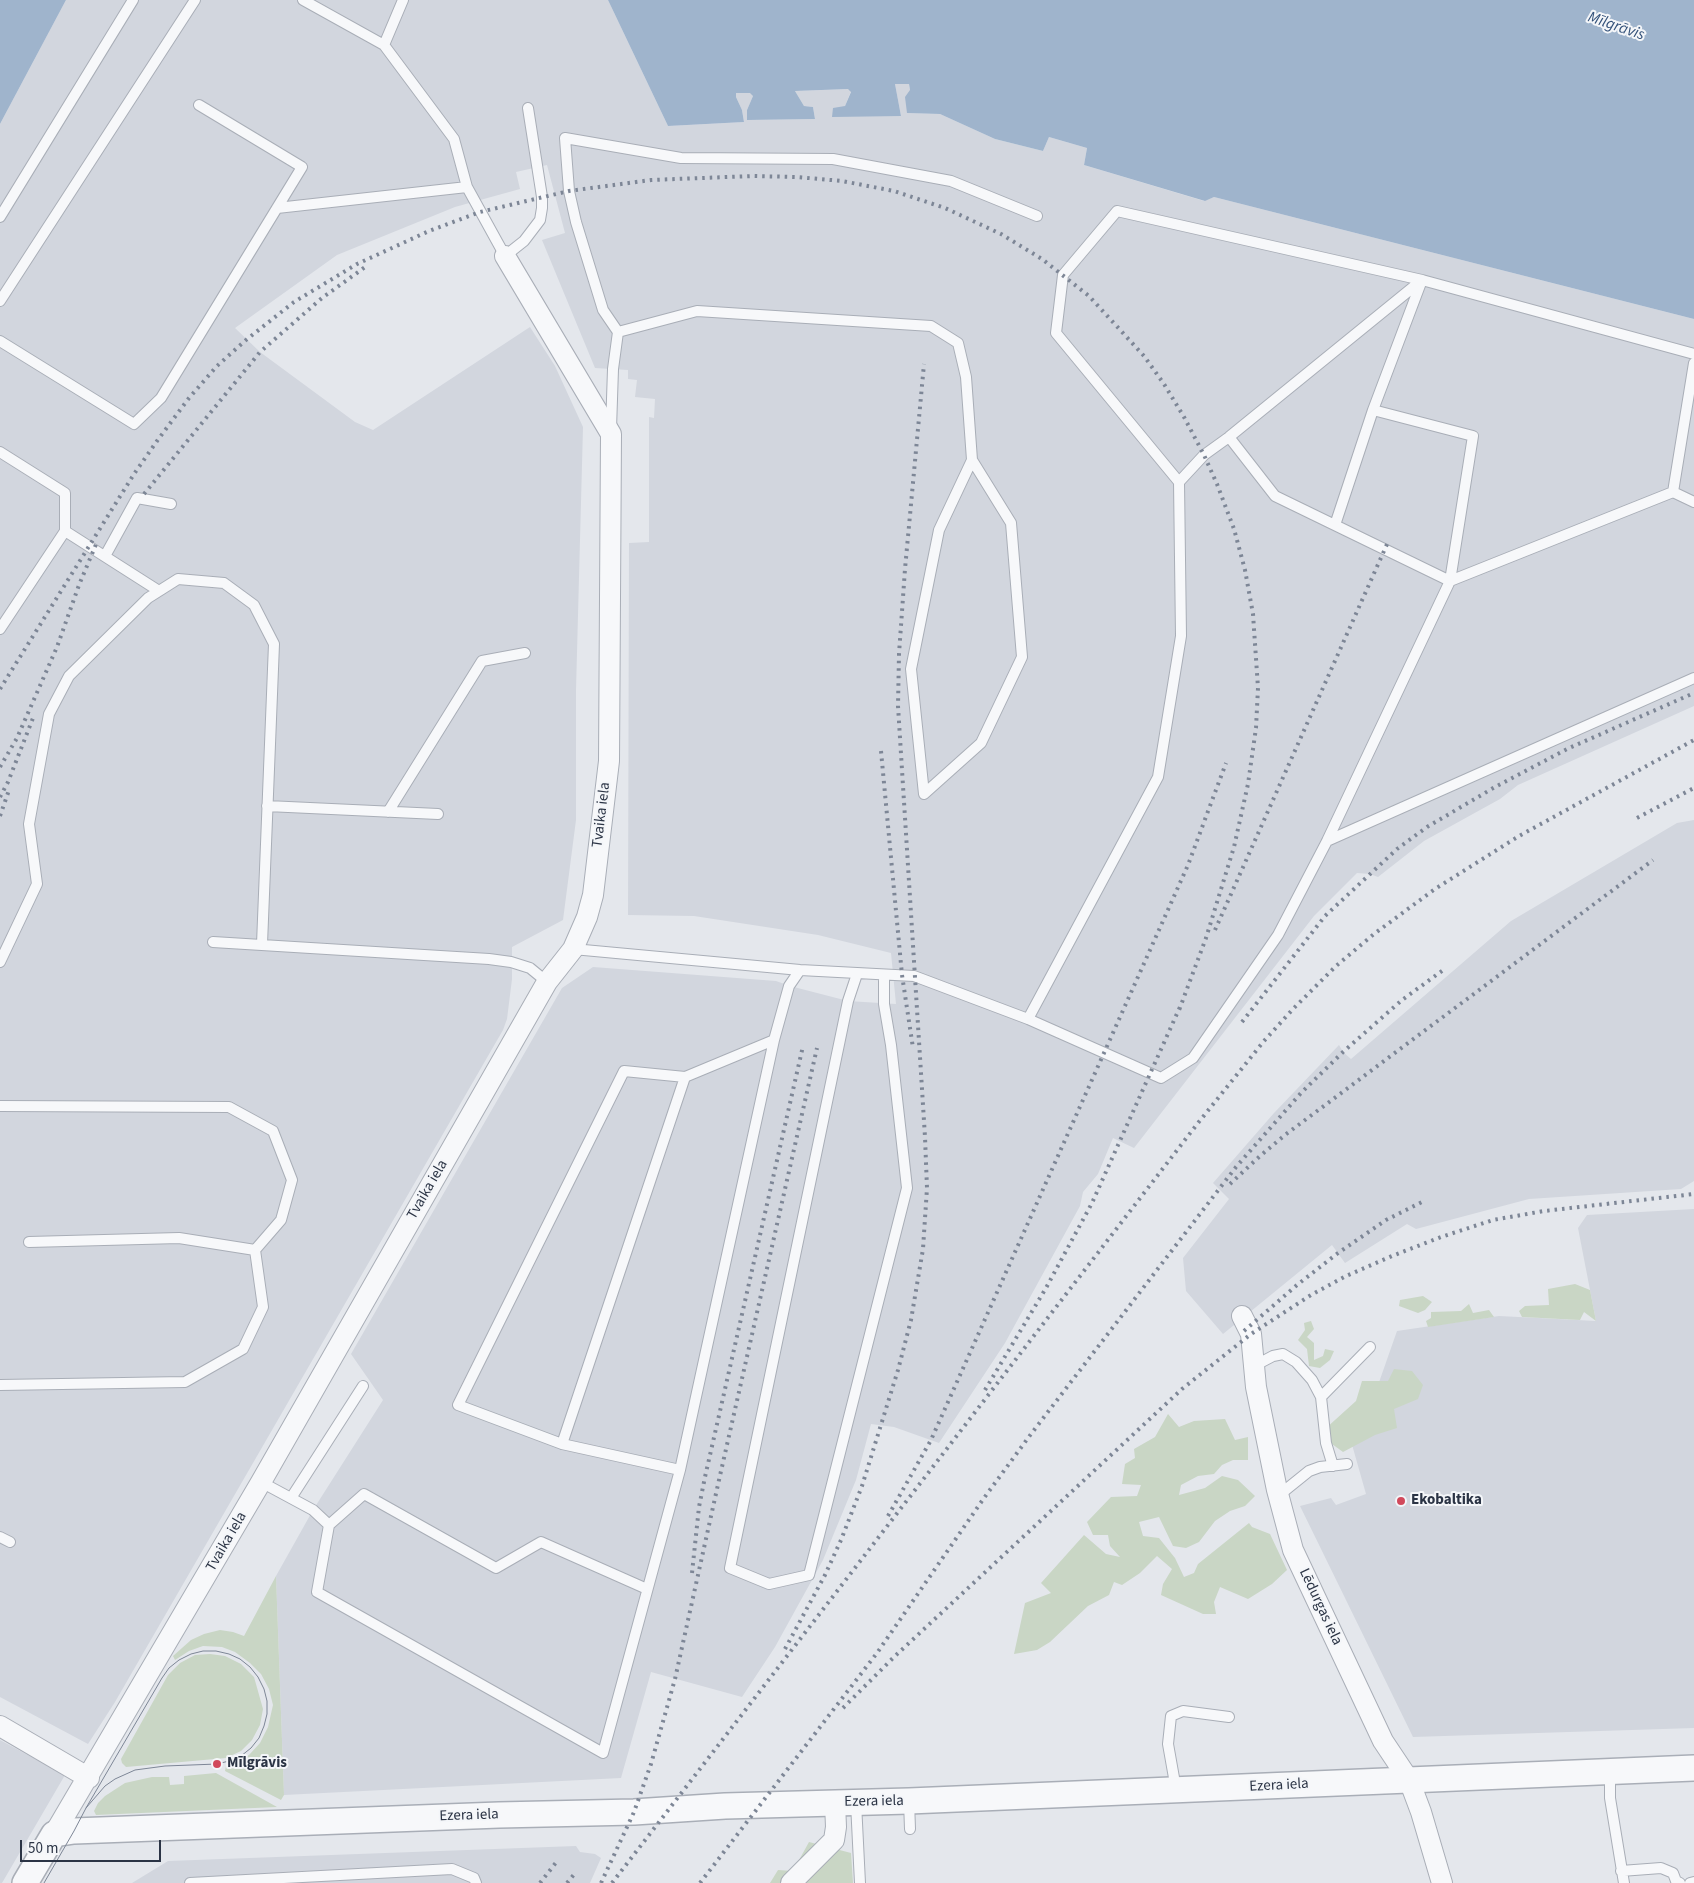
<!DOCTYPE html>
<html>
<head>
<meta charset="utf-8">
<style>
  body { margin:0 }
  #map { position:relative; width:1694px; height:1883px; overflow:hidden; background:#e4e7ec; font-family:"Source Sans 3",sans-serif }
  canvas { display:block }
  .scale { position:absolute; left:20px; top:1840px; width:141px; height:22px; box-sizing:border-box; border:2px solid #2b3445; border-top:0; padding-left:6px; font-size:15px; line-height:18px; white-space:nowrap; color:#2b3445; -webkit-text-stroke:4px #f4f6f9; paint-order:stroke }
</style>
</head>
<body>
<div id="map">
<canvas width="1694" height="1883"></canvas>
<div class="scale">50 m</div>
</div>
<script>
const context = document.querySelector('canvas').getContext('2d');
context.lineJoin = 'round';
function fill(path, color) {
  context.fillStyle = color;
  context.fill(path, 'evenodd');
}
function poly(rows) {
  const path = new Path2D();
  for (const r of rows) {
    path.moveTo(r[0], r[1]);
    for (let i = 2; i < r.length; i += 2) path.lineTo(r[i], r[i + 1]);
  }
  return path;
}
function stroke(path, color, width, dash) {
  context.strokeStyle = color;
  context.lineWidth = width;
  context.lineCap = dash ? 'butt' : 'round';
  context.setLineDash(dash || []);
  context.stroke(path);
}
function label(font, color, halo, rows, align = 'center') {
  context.font = font + ' "Source Sans 3",sans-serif';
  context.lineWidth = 4;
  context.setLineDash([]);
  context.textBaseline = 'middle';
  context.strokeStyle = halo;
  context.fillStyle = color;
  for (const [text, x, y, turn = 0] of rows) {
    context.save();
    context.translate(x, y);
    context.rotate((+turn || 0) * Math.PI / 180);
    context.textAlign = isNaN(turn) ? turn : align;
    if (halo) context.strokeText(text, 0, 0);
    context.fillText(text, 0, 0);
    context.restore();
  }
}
fill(poly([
  [66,0,608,0,668,126,744,122,742,110,736,97,736,93,751,93,753,96,747,110,747,120,815,119,813,107,804,106,795,91,849,89,851,91,845,106,901,116,895,84,909,84,910,90,907,113,940,114,995,139,1043,151,1049,137,1087,148,1084,165,1204,201,1214,197,1694,319,1694,706,1518,785,1500,799,1424,841,1378,877,1370,874,1357,873,1314,916,1134,1148,1113,1138,1098,1174,1083,1192,1080,1206,1005,1343,939,1443,894,1427,871,1424,856,1480,823,1560,775,1647,742,1697,651,1672,621,1778,284,1795,276,1576,313,1510,383,1400,351,1354,562,988,593,967,776,981,790,986,848,1001,896,1004,891,953,818,935,694,916,628,915,629,543,649,542,649,417,654,418,655,399,635,397,637,380,628,379,628,370,595,368,542,240,565,233,547,165,516,172,520,189,455,207,337,255,235,328,260,352,355,422,373,430,530,327,555,366,583,427,576,690,576,820,563,920,512,947,512,979,507,1019,503,1030,115,1702,88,1744,0,1697,0,124],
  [1694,820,1694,1181,1681,1189,1529,1199,1416,1229,1407,1224,1345,1263,1332,1245,1223,1334,1186,1291,1183,1258,1229,1199,1213,1183,1274,1113,1339,1045,1343,1052,1351,1059,1511,921,1677,823],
  [1694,1209,1694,1728,1413,1737,1300,1506,1331,1498,1336,1505,1366,1494,1345,1420,1377,1388,1397,1331,1499,1316,1596,1321,1578,1228,1587,1215],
  [0,1740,65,1775,2,1883,0,1883],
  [576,1846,580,1852,595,1854,601,1858,590,1883,132,1883,168,1861]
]), '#d2d6de');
fill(poly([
  [1575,1284,1590,1290,1596,1321,1584,1312,1580,1320,1522,1317,1519,1311,1525,1306,1549,1305,1548,1289],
  [1423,1296,1432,1302,1425,1310,1418,1313,1399,1306,1400,1300],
  [1469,1304,1473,1313,1489,1310,1494,1317,1428,1327,1426,1321,1431,1318,1431,1312,1461,1311],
  [1311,1321,1314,1329,1307,1337,1314,1343,1314,1360,1323,1356,1325,1349,1334,1351,1330,1360,1320,1368,1309,1366,1307,1349,1298,1340,1305,1330,1304,1323],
  [1394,1369,1412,1371,1423,1385,1418,1399,1394,1409,1397,1428,1375,1435,1343,1452,1332,1444,1325,1429,1356,1401,1362,1381,1388,1381],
  [1168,1414,1179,1427,1194,1421,1225,1419,1235,1440,1248,1437,1248,1460,1233,1460,1222,1465,1214,1474,1198,1476,1181,1485,1179,1495,1205,1488,1222,1476,1238,1480,1255,1496,1245,1506,1230,1511,1215,1521,1199,1542,1186,1548,1173,1546,1159,1517,1139,1522,1143,1536,1159,1538,1175,1558,1184,1577,1194,1573,1198,1564,1249,1523,1252,1527,1270,1534,1287,1570,1272,1584,1248,1599,1220,1587,1214,1602,1216,1614,1203,1614,1161,1595,1163,1584,1172,1569,1157,1556,1140,1573,1122,1585,1114,1582,1109,1595,1088,1606,1050,1642,1037,1650,1014,1654,1025,1603,1051,1593,1041,1583,1084,1535,1106,1554,1120,1557,1110,1546,1108,1535,1093,1535,1087,1522,1111,1497,1137,1496,1141,1485,1122,1484,1125,1464,1135,1458,1134,1449,1155,1437],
  [276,1576,284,1795,281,1800,225,1771,226,1766,249,1755,260,1743,268,1727,273,1705,269,1689,261,1674,250,1663,235,1652,222,1647,203,1646,189,1651,175,1660,173,1656,191,1640,204,1634,220,1630,233,1632,244,1636],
  [210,1654,225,1656,241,1664,254,1677,263,1709,260,1725,252,1740,241,1751,226,1758,126,1767,122,1763,121,1759,168,1675,180,1663,195,1655],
  [216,1773,277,1807,96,1815,94,1811,98,1803,105,1796,125,1783,152,1777,169,1777,170,1785,184,1784,184,1776],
  [809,1842,851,1853,853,1883,770,1883,778,1870,793,1871]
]), '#c9d6c5');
fill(poly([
  [0,0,66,0,0,124],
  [608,0,1694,0,1694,319,1214,197,1205,201,1084,165,1087,148,1049,137,1043,151,995,139,940,114,907,113,905,97,910,90,909,84,895,84,901,116,832,117,833,108,845,106,851,92,848,89,795,91,804,106,813,107,815,119,747,120,747,110,753,96,750,93,736,93,736,97,742,110,744,122,668,126]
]), '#9fb4cc');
const service = poly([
  [303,0,384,45,454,139,467,187,505,256,524,241,540,220,542,208,542,197,528,108],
  [384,45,403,0],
  [277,208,467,187],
  [0,217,133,0],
  [0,301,195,0],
  [618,332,603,310,576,222,569,191,565,138,681,158,833,159,951,181,1037,216],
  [0,341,134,424,161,398,302,167,199,105],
  [611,429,613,369,618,332,697,311,931,326,958,343,966,377,972,460,939,530,911,669,924,794,981,743,1022,657,1011,523,972,460],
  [1229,437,1275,496,1450,581,1673,492,1694,502],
  [0,452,65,493,65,531],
  [1673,492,1694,363],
  [1335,525,1373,410],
  [105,556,137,498,171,504],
  [0,629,65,531,159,591],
  [267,806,438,814],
  [388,812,482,661,525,653],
  [1327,841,1694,678],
  [213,942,489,959,511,962,530,968,547,982],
  [573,949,800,970,914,976,1028,1019,1161,1078,1193,1058,1278,935,1327,841,1450,581,1473,436,1373,410,1422,280,1694,354],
  [0,962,37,884,29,824,49,714,69,676,148,598,178,579,224,583,254,605,274,644,262,944],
  [857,974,848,1001,730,1568,769,1584,809,1575,907,1188,891,1045,884,1004,884,975],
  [1028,1019,1158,777,1181,636,1179,482,1204,455,1229,437,1422,280,1117,211,1063,275,1056,333,1179,482],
  [685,1077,624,1071,458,1405,562,1444,680,1470,774,1040,789,986,800,970],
  [0,1106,229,1107,273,1131,292,1180,281,1220,255,1250,179,1238,29,1242],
  [1254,1366,1273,1356,1283,1354,1296,1362,1312,1380,1321,1397,1326,1443,1333,1466],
  [0,1385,185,1382,243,1349,263,1307,255,1250],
  [1321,1397,1370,1347],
  [562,1444,685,1077,774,1040],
  [261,1482,313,1510,329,1525,317,1592,603,1753,680,1470],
  [1278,1496,1309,1471,1320,1467,1347,1464],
  [291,1498,363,1386],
  [329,1525,364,1494,496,1568,541,1542,647,1589],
  [0,1537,10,1542],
  [1610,1771,1610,1798,1624,1883],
  [1176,1789,1168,1744,1171,1716,1183,1711,1229,1717],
  [909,1801,910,1829],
  [856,1803,860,1883],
  [1621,1871,1661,1868,1673,1873,1676,1881,1680,1883],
  [190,1883,452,1869,474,1878,476,1883],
  [1690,1883,1694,1882]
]);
const minor = poly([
  [1242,1316,1251,1334,1256,1387,1277,1490,1293,1550,1383,1741,1409,1780,1421,1812,1442,1883],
  [0,1726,89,1778],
  [54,1834,261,1482,547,982,573,949,587,917,593,895,609,761,611,434,505,256],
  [791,1883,834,1840,836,1827,835,1803]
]);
const tertiary = poly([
  [25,1883,54,1834,74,1831,499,1815,634,1812,725,1806,909,1801,1694,1768]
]);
stroke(service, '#a9aeb7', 12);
stroke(minor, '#a9aeb7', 22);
stroke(tertiary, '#a9aeb7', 28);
stroke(service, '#f7f8fa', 10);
stroke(minor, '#f7f8fa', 20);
stroke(tertiary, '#f7f8fa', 25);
stroke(poly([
  [44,1883,74,1831,86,1808,162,1678,169,1668,179,1660,191,1654,203,1651,216,1651,229,1654,240,1659,250,1667,258,1677,264,1689,267,1701,267,1714,264,1726,259,1738,251,1748,241,1756,229,1761,217,1764,165,1766,135,1770,115,1779,105,1786,86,1808]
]), '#7d8696', 1);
stroke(poly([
  [144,494,260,352,322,298,368,265],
  [0,689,134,474,157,441,189,398,217,366,246,340,294,302,357,264,429,231,480,212,569,191,651,180,753,176,797,177,842,181,894,191,945,208,1001,234,1042,259,1089,296,1144,356,1164,384,1184,417,1204,455,1217,484,1234,529,1245,570,1253,614,1258,688,1256,728,1248,784,1234,847,1206,938,1178,1013],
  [881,751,902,975,913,1048],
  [0,767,17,738,57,647,79,585,97,542],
  [0,797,8,782,33,718],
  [0,816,9,790],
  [1637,818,1694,788],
  [1215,930,1388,542],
  [1242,1022,1325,916,1397,849,1427,827,1495,787,1567,749,1694,693],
  [1230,1184,1260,1156,1285,1135,1653,860],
  [1244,1331,1297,1285,1338,1253,1386,1220,1422,1202],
  [985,1390,1046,1288,1092,1203,1180,1007],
  [888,1516,931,1440,1188,865,1226,763],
  [692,1573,699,1507,705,1477,803,1046],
  [785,1649,825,1575,841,1540,862,1486,898,1370,911,1320,923,1249,927,1188,925,1137,898,706,899,654,905,569,924,364],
  [843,1708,894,1657,1182,1389,1251,1334,1311,1295,1346,1276,1392,1256,1441,1237,1493,1220,1544,1211,1694,1194],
  [540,1883,558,1860],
  [567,1883,576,1872],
  [601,1883,634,1812,651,1764,675,1679,719,1480,817,1048],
  [612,1883,1198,1123,1264,1041,1293,1009,1336,966,1374,934,1435,889,1519,836,1694,740],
  [700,1883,877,1653,984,1498,1031,1434,1236,1167,1301,1093,1343,1052,1402,1000,1446,968]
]), '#7d8696', 4, [2.5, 5]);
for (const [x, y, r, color] of [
  [1401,1501,5,"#d1495b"],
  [217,1764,5,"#d1495b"]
]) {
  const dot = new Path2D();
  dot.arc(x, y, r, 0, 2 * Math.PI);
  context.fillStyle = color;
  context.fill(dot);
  stroke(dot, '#f4f6f9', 2);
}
label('15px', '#2b3445', '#f4f6f9', [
  ["Tvaika iela",602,815,-83],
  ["Tvaika iela",428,1190,-60],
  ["Tvaika iela",227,1542,-60],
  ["Lēdurgas iela",1320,1607,65],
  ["Ezera iela",1279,1786,-3],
  ["Ezera iela",874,1802,-1],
  ["Ezera iela",469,1816,-2]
]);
label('bold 15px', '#2b3445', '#f4f6f9', [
  ["Ekobaltika",1411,1501],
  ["Mīlgrāvis",227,1764]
], 'left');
label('italic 16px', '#34527a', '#f4f6f9', [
  ["Mīlgrāvis",1616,27,19]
]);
</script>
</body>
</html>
